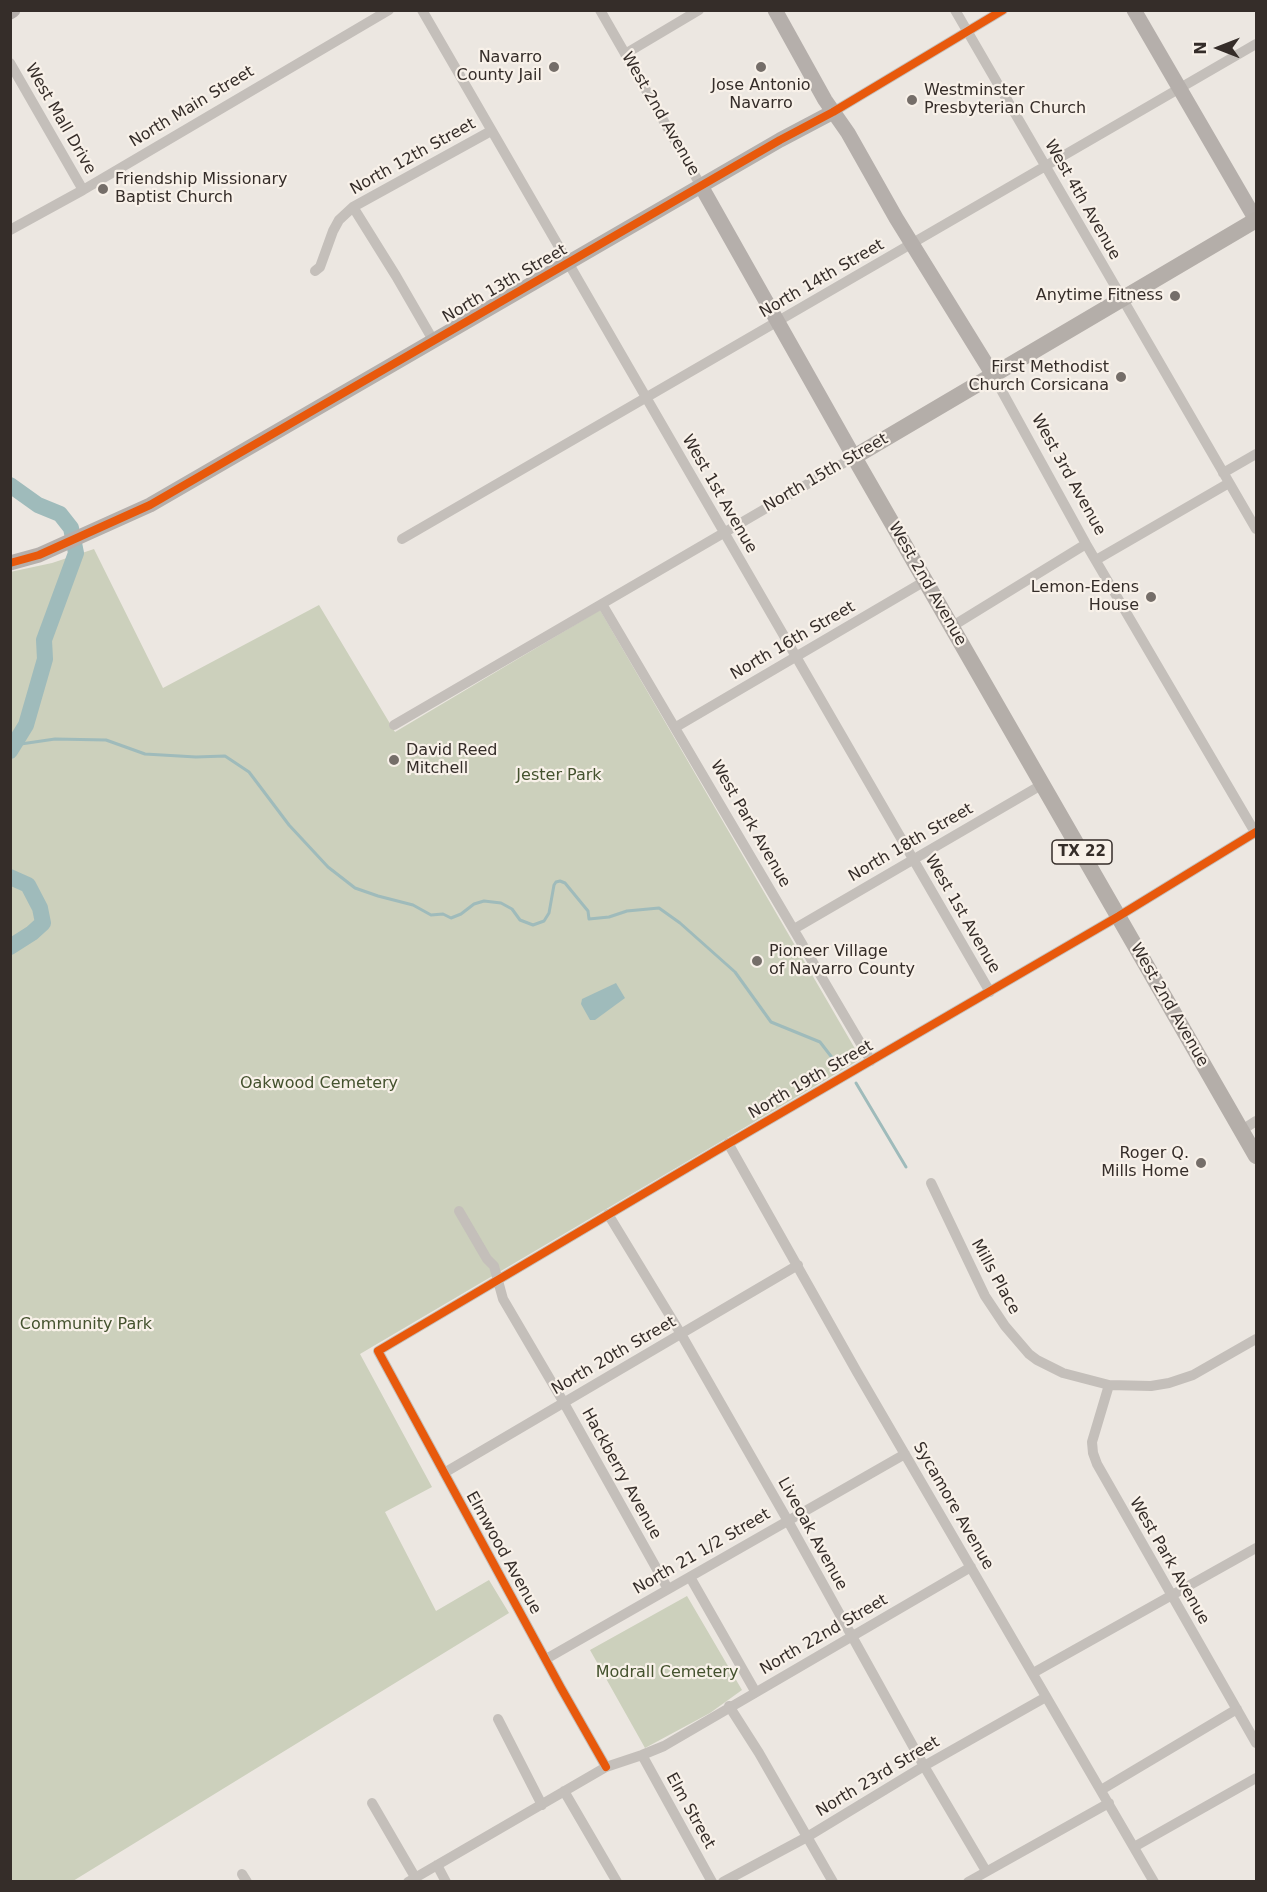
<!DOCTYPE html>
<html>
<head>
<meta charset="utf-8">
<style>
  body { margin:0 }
  #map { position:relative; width:1267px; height:1892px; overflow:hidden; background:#ece7e1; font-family:"DejaVu Sans",sans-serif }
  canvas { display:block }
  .frame { position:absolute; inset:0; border:12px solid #352d29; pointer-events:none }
  .north { position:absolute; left:1189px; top:18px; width:60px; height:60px; -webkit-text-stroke:4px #f8f1e9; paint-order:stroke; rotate:270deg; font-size:16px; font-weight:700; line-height:24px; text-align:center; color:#352d29 }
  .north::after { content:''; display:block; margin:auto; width:21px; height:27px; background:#352d29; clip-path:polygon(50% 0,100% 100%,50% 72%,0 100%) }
</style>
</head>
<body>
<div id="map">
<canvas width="1267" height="1892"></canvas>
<div class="frame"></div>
<div class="north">N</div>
</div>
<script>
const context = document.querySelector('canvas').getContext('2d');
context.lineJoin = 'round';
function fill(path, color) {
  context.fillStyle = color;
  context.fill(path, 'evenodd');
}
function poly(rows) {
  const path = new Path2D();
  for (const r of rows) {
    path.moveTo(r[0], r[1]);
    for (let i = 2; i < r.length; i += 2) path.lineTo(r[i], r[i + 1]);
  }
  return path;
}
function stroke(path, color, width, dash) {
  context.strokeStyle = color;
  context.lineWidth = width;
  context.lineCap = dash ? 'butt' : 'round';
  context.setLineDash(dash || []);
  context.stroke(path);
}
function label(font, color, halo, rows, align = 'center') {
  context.font = font + ' "DejaVu Sans",sans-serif';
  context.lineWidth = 4.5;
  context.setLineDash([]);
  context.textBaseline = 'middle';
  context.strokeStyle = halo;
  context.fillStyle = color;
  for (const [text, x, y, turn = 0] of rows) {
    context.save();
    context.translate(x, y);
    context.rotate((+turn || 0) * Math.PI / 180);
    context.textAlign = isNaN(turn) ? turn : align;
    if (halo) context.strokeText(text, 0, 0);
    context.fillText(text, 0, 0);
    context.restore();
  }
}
fill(poly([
  [94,549,163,688,319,605,395,732,600,610,861,1059,360,1354,432,1487,385,1512,436,1611,489,1580,509,1613,73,1881,10,1881,10,572,52,563],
  [687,1596,742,1690,710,1713,645,1748,590,1650]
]), '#ccd0bc');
fill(poly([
  [616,983,625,998,595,1020,590,1020,581,1004,582,999]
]), '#9fbbbb');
stroke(poly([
  [14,745,55,739,106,740,145,754,196,757,225,756,249,772,289,825,328,867,355,888,378,896,413,905,431,915,443,914,451,918,461,914,474,904,484,901,501,903,512,909,520,920,533,925,544,921,549,913,554,885,556,882,560,881,565,883,588,911,589,919,609,917,627,911,659,908,680,923,735,972,771,1022,820,1042,837,1064],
  [856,1083,906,1167]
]), '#9fbbbb', 3);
stroke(poly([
  [10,485,38,505,60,514,71,528,76,553,44,640,45,659,26,725,10,751],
  [10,877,28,885,40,908,43,923,32,933,10,947]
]), '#9fbbbb', 16);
stroke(poly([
  [422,10,990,992],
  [600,10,701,186],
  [955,10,1256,529],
  [625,54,699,10],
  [10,63,83,190],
  [833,112,1003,10],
  [353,207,396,276,433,340],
  [10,230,83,190,389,10],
  [315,271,320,267,333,231,339,220,353,207,491,131],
  [993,375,1086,544,1256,834],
  [1223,473,1256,454],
  [402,539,1256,44],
  [1096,560,1229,483],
  [602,604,871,1061],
  [951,627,1086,544],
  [394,725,854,457],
  [676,727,925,581],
  [794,929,1043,784],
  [1242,1130,1256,1121],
  [728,1143,857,1372,1154,1882],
  [931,1183,985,1296,1005,1326,1029,1354,1037,1360,1063,1373,1109,1385,1151,1386,1169,1383,1193,1375,1256,1339],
  [459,1211,487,1259,494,1266,503,1299,564,1403,668,1589],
  [608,1214,681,1334,788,1521,924,1766,986,1871],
  [1109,1385,1092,1442,1093,1453,1097,1464,1256,1743],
  [444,1473,798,1265],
  [690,1577,755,1691],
  [546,1659,905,1454],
  [1033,1673,1256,1548],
  [729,1706,759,1753,833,1882],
  [498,1719,542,1805],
  [642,1755,712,1882],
  [606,1767,561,1688,378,1351,714,1152,1119,916,1256,832],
  [1101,1790,1237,1709],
  [564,1791,617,1882],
  [372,1803,415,1877],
  [1134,1847,1256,1778],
  [437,1865,446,1882],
  [242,1874,247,1882],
  [408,1882,606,1767,642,1755,664,1746,971,1567],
  [723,1882,807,1837,924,1766,1046,1697],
  [968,1882,1109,1803]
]), '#c4bfba', 10);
stroke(poly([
  [775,10,825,100,848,133,896,218,993,375],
  [1134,10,1256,220],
  [10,12,13,10],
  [701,186,854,457],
  [10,563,39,555,150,505,780,140,833,112]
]), '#b5afab', 15);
stroke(poly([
  [1256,220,854,457,1256,1156]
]), '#b4aea9', 16);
stroke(poly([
  [10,563,39,555,150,505,780,140,833,112,1003,10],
  [606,1767,561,1688,378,1351,714,1152,1119,916,1256,832]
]), '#e8590c', 8);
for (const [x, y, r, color] of [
  [554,67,6,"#756e69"],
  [761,67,6,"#756e69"],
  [912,100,6,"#756e69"],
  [103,189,6,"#756e69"],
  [1175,296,6,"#756e69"],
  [1121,377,6,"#756e69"],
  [1151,597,6,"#756e69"],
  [394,760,6,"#756e69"],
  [757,961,6,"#756e69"],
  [1201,1163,6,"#756e69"]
]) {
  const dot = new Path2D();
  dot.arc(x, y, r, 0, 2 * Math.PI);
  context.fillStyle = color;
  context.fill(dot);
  stroke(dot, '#f8f1e9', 2);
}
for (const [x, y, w] of [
  [1082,852,60]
]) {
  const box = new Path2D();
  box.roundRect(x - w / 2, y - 12, w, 24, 4.5);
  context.fillStyle = '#f8f1e9';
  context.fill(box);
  stroke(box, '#352d29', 1.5);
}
label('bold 15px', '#352d29', null, [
  ["TX 22",1082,852]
]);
label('16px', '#352d29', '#f8f1e9', [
  ["Navarro",542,58],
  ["County Jail",542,76],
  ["Jose Antonio",761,86,"center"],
  ["Navarro",761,104,"center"],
  ["Westminster",924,91,"left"],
  ["Presbyterian Church",924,109,"left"],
  ["Friendship Missionary",115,180,"left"],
  ["Baptist Church",115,198,"left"],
  ["Anytime Fitness",1163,296],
  ["First Methodist",1109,368],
  ["Church Corsicana",1109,386],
  ["Lemon-Edens",1139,588],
  ["House",1139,606],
  ["David Reed",406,751,"left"],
  ["Mitchell",406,769,"left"],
  ["Pioneer Village",769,952,"left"],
  ["of Navarro County",769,970,"left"],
  ["Roger Q.",1189,1154],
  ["Mills Home",1189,1172]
], 'right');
label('16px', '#352d29', '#f8f1e9', [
  ["North Main Street",192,107,-31],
  ["West 2nd Avenue",660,114,60],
  ["West Mall Drive",60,119,60],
  ["North 12th Street",413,157,-29],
  ["West 4th Avenue",1082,200,60],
  ["North 14th Street",822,279,-30],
  ["North 13th Street",505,284,-30],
  ["North 15th Street",826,473,-30],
  ["West 3rd Avenue",1068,475,61],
  ["West 1st Avenue",719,494,60],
  ["West 2nd Avenue",927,584,60],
  ["North 16th Street",793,641,-30],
  ["West Park Avenue",750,824,60],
  ["North 18th Street",911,843,-30],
  ["West 1st Avenue",962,914,60],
  ["West 2nd Avenue",1169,1005,60],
  ["North 19th Street",811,1080,-30],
  ["Mills Place",995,1277,61],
  ["North 20th Street",614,1356,-30],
  ["Hackberry Avenue",621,1474,61],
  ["Sycamore Avenue",953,1506,60],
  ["Liveoak Avenue",812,1534,61],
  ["North 21 1/2 Street",702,1552,-30],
  ["Elmwood Avenue",503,1553,61],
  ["West Park Avenue",1169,1561,60],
  ["North 22nd Street",824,1635,-30],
  ["North 23rd Street",878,1777,-31],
  ["Elm Street",690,1811,61]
]);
label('16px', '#44522e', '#f8f1e9', [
  ["Jester Park",559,776],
  ["Oakwood Cemetery",319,1084],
  ["Community Park",86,1325],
  ["Modrall Cemetery",667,1673]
]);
</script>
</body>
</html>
